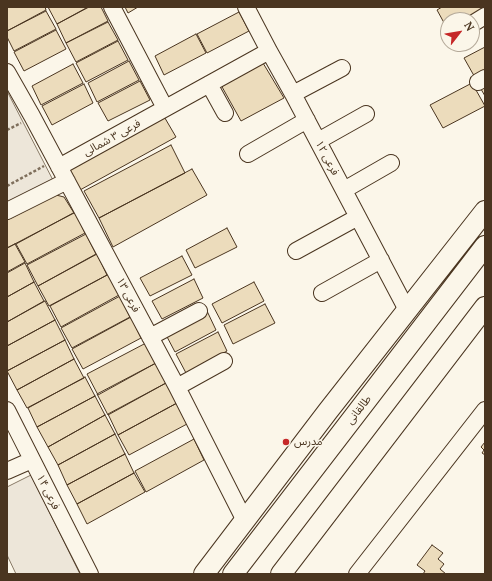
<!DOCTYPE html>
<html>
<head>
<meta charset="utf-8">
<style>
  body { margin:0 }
  #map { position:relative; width:492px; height:581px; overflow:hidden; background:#fbf6e9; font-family:"PT Serif",serif }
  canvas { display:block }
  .frame { position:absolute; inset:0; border:8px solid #4a3520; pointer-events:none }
  .north { position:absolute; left:440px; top:12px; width:40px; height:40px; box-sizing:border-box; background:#fbf6e9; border:1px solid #b4a999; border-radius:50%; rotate:59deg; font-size:11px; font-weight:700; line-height:16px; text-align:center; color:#4a3520 }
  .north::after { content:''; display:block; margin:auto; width:14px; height:18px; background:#c62828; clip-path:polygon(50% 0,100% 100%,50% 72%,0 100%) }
</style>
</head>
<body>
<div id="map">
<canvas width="492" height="581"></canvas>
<div class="frame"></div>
<div class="north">N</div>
</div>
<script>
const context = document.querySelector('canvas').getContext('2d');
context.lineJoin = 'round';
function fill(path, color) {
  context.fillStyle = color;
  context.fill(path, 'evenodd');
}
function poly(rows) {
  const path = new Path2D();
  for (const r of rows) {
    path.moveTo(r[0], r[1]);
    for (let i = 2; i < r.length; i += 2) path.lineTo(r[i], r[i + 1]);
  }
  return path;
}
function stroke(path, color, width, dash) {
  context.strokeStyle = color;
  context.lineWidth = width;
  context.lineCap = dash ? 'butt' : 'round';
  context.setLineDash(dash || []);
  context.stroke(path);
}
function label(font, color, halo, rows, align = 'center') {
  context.font = font + ' "PT Serif","Noto Sans Arabic",serif';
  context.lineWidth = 3;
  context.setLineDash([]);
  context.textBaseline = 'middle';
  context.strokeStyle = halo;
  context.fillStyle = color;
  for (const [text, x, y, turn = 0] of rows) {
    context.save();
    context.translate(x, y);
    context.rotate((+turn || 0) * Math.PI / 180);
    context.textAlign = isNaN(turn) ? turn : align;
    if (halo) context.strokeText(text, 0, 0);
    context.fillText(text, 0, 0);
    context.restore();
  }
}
const green = poly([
  [8,93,56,186,7,211,7,94,8,93],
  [31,475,80,574,16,574,7,555,7,487,31,475]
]);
fill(green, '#ede6d9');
stroke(green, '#887966', 1);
const building = poly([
  [7,7,45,7,46,10,7,31,7,7],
  [48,7,88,7,57,24,48,7],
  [89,7,101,7,108,21,66,43,57,24,89,7],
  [125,7,138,7,128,13,125,7],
  [442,7,485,7,485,14,472,20,448,20,448,30,437,10,442,7],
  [46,11,56,29,14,51,7,37,7,31,46,11],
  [239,12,249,31,207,53,197,34,239,12],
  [108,22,118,40,76,62,66,43,108,22],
  [56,30,66,49,24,71,14,52,56,30],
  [196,34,206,53,164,75,155,56,196,34],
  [118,41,128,60,86,82,76,63,118,41],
  [485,47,485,77,477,81,464,58,485,47],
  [129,61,139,80,97,102,88,83,129,61],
  [263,63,284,98,241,121,221,85,263,63],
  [73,64,83,83,41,105,32,86,73,64],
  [485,80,485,96,478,84,485,80],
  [140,81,150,100,108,121,98,103,140,81],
  [472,83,485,106,443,128,430,105,472,83],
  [84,84,93,103,52,125,42,106,84,84],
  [162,113,176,137,80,190,67,165,162,113],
  [171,145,185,173,99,218,84,191,171,145],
  [192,169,207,195,113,247,99,218,192,169],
  [56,195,64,197,74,213,7,248,7,220,56,195],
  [75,212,85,233,27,264,16,244,75,212],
  [227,228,237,247,195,268,186,250,227,228],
  [86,234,96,254,38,286,27,265,86,234],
  [15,244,25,262,7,272,7,248,15,244],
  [97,254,107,275,49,306,38,286,97,254],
  [182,256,192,275,150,296,140,278,182,256],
  [25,263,34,282,7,297,7,273,25,263],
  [109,274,119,295,61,327,50,306,109,274],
  [194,279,203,298,162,319,152,301,194,279],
  [34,282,44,301,7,322,7,297,34,282],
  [254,282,264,301,222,323,212,304,254,282],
  [120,296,130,317,72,348,61,328,120,296],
  [45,301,55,320,7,346,7,322,45,301],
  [265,304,275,323,233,344,224,325,265,304],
  [207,311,216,330,175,352,165,333,207,311],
  [131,317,141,338,83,369,72,349,131,317],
  [55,320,65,340,7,371,7,346,55,320],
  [218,332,227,351,186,373,176,354,218,332],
  [65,340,74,359,17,390,7,371,65,340],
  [146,343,156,363,98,395,87,374,146,343],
  [74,359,84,378,27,408,17,390,74,359],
  [156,363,166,383,108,415,97,394,156,363],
  [85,377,95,396,37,427,28,408,85,377],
  [166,383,177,403,118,435,108,414,166,383],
  [95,396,105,415,48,447,37,427,95,396],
  [177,403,187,424,129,455,118,435,177,403],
  [105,415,115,434,58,465,48,447,105,415],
  [115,434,125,454,67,485,58,465,115,434],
  [194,439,204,460,146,492,135,471,194,439],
  [485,442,485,455,482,453,484,450,481,447,485,442],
  [125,454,134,473,77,504,67,485,125,454],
  [134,473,145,492,87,524,77,504,134,473],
  [432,545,443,553,438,559,444,564,440,569,446,574,423,574,425,571,417,565,432,545]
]);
fill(building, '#ecdcbc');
stroke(building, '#4a3520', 1);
const minor = poly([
  [112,7,165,108],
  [246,7,269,51,293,94,407,310],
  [472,24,485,16],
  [7,72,32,116,177,387,245,521],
  [478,82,485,78],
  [209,84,225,113],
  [293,94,342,68],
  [318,141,366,114],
  [248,154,307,120],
  [59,167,269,51],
  [344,190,391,163],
  [7,211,67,181],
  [296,251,358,217],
  [322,293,381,260],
  [150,337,199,311],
  [177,387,224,361],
  [7,410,90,574],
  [7,471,32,460],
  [357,574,485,410]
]);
const major = poly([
  [204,574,328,411,485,211],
  [233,574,485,246],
  [281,574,485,307]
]);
stroke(minor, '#4a3520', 18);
stroke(major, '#4a3520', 22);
stroke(poly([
  [7,130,21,123],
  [7,186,44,166]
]), '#7f6f5c', 2.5, [3, 2]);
stroke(minor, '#fbf6e9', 16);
stroke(major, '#fbf6e9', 20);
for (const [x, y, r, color] of [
  [286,442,4,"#c62828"]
]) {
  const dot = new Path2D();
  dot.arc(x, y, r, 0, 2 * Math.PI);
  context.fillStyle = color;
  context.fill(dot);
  stroke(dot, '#fbf6e9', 1.5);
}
label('11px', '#4a3520', '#fbf6e9', [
  ["فرعی ۳ شمالی",112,138,-29],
  ["فرعی ۱۲",327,158,62],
  ["فرعی ۱۳",128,295,62],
  ["طالقانی",359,410,-52],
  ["فرعی ۱۴",48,492,63]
]);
label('11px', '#4a3520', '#fbf6e9', [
  ["مدرس",294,442]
], 'left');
</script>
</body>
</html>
